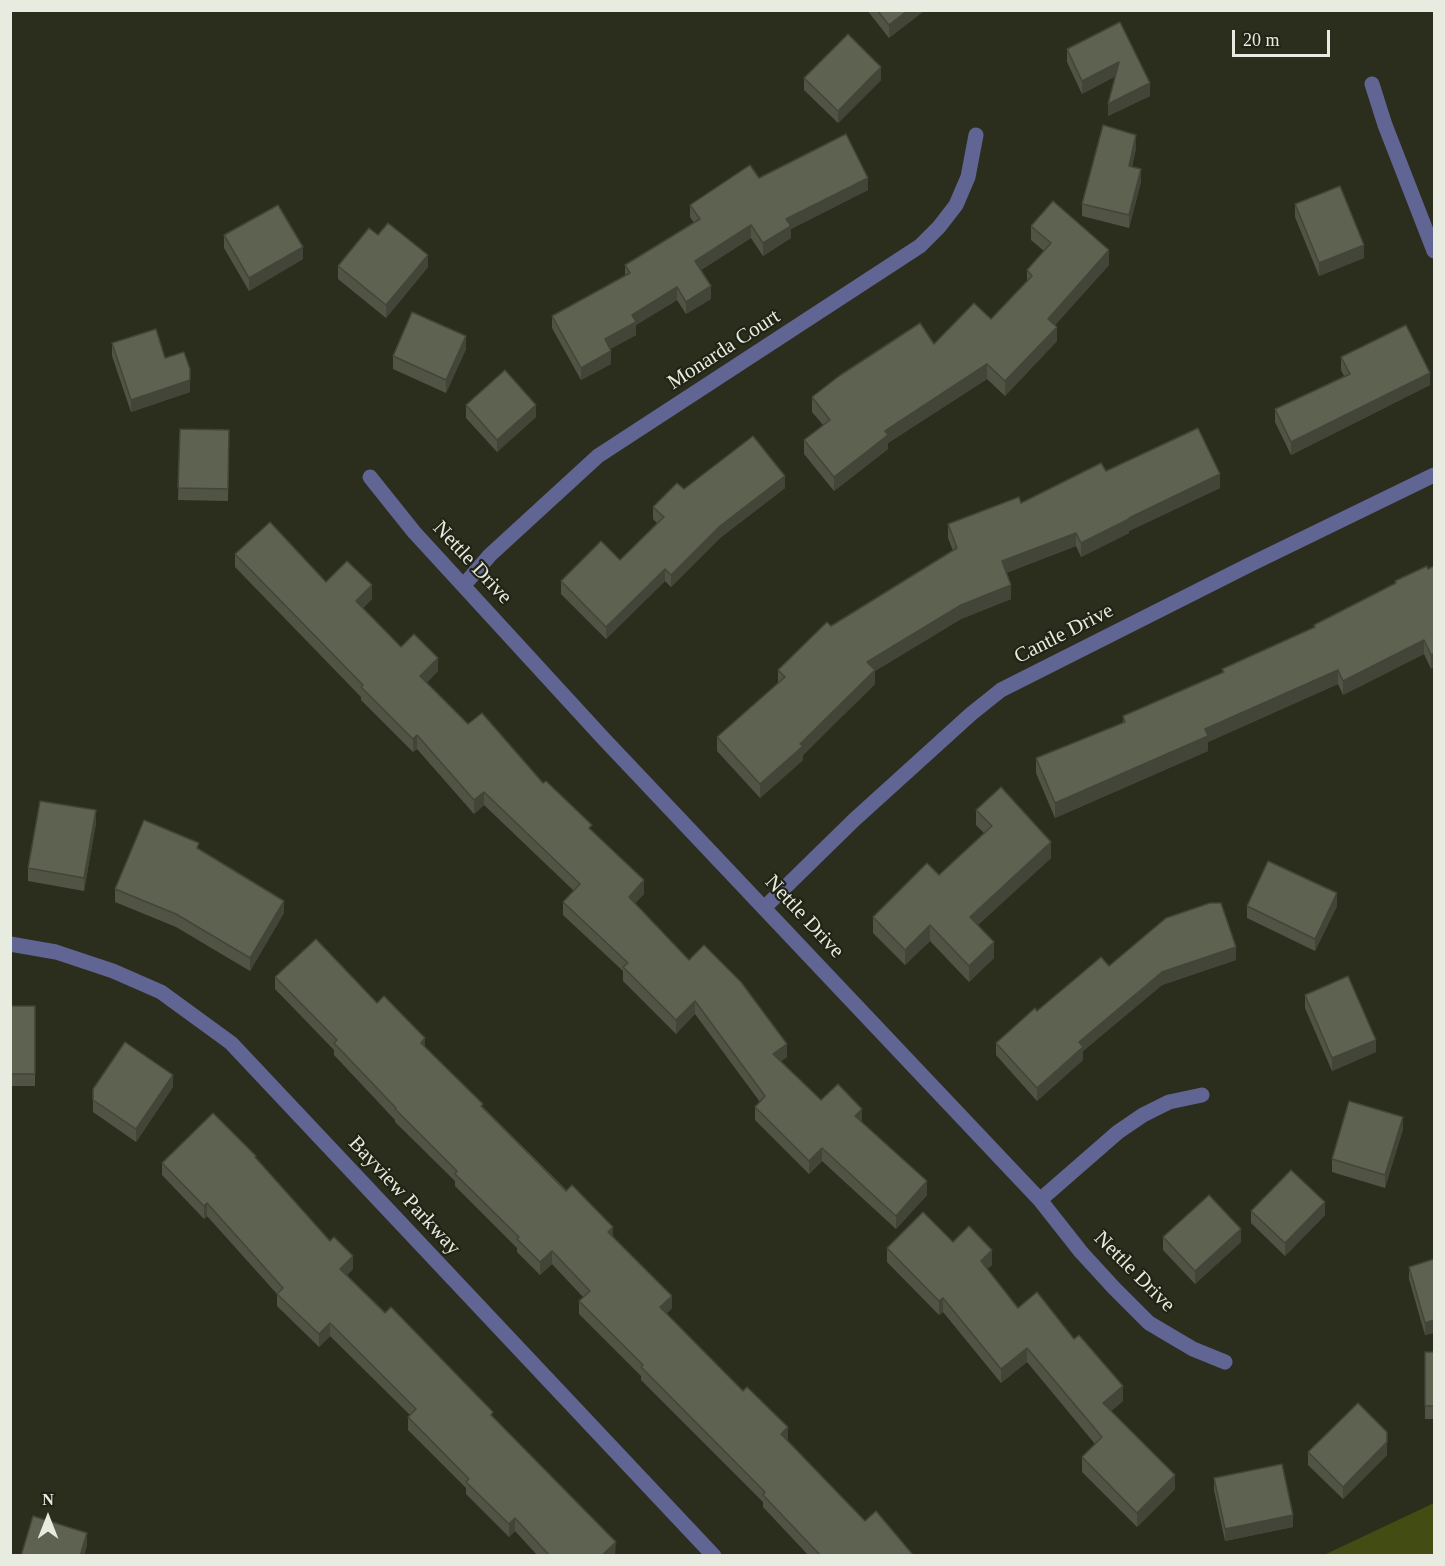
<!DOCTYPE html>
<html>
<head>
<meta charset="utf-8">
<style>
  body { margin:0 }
  #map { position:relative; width:1445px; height:1566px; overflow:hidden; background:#2b2e1d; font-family:Georgia,serif }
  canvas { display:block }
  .frame { position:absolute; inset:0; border:12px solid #e8ebe0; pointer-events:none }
  .north { position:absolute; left:18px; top:1488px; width:60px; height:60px; -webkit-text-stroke:4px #212414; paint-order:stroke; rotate:0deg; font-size:16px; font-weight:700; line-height:24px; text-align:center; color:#e8ebe0 }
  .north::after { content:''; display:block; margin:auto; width:21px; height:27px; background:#e8ebe0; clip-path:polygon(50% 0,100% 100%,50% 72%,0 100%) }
  .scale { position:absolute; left:1232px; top:30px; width:98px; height:27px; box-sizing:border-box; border:3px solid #e8ebe0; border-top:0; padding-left:8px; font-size:18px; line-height:21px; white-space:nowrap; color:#e8ebe0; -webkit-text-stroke:4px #212414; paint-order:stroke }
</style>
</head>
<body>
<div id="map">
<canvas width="1445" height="1566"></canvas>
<div class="frame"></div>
<div class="north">N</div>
<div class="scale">20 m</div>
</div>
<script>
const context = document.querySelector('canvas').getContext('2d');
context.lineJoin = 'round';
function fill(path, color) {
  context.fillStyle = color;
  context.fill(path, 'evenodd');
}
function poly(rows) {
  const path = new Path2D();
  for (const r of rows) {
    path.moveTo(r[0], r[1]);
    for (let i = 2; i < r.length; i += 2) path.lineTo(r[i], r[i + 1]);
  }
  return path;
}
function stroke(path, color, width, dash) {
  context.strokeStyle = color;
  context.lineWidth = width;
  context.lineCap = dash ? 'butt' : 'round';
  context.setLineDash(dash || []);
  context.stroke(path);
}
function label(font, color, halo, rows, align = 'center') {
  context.font = font + ' Georgia,serif';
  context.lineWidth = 4.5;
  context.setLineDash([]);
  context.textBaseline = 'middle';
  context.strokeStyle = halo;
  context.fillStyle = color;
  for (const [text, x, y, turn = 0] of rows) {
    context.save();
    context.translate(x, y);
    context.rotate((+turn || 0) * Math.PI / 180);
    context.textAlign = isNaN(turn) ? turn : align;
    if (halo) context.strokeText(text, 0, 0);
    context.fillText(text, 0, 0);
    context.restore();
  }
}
fill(poly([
  [1434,1503,1434,1555,1324,1555]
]), '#434c13');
stroke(poly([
  [1372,84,1385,125,1434,251],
  [370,477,414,532,603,738,1040,1200,1081,1252,1114,1288,1149,1323,1193,1349,1225,1362],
  [464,585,490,555,598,456,920,246,939,227,956,205,968,177,976,135],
  [765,907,854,820,971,714,1001,690,1251,564,1434,475],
  [10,944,56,952,113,971,161,992,231,1043,714,1556],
  [1040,1200,1118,1132,1143,1115,1169,1102,1202,1095]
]), '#616594', 15);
fill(poly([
  [867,10,925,10,889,38],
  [1067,49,1150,96,1108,116,1116,76,1082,94,1067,62],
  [804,78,881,80,838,123,804,90],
  [1136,148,1132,167,1141,182,1129,228,1082,216,1082,204],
  [759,178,868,190,791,229,791,238,763,256,751,238,701,270,711,299,686,314,677,300,636,325,636,335,610,349,611,364,581,380,552,328,552,316,625,276,625,265,694,223,690,217,690,205],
  [1295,204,1364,258,1319,276,1295,217],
  [1031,226,1109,265,1055,325,1057,341,1005,396,987,379,888,443,888,449,834,491,804,454,804,440,823,425,812,412,812,397,991,319,1027,282,1027,270,1044,251,1031,240],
  [224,235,303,259,249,291,224,248],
  [378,235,428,267,386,318,338,279,338,266],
  [112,343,190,392,131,412,112,356],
  [466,349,446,393,393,369,393,356],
  [1341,357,1430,385,1291,455,1275,422,1275,409,1344,376,1341,370],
  [466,405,536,417,497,452,466,418],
  [180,429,229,430,228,501,178,500],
  [1106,471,1220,488,1129,531,1129,533,1081,557,1076,546,1006,573,1011,599,961,619,875,671,875,684,803,755,803,760,760,798,717,751,717,737,778,684,778,670,831,626,953,551,948,538,948,524,1021,503],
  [785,488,720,538,671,587,665,581,606,639,561,594,561,581,620,560,657,523,653,519,653,507,684,489],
  [235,554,326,582,372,599,363,608,401,647,438,671,426,683,468,724,543,783,592,831,644,894,635,903,689,960,787,1057,781,1061,821,1100,862,1122,927,1195,896,1229,822,1161,809,1174,755,1120,755,1107,760,1102,695,1014,676,1034,623,981,623,971,563,915,563,902,574,891,484,805,474,814,417,749,413,752,361,700,361,697,235,567],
  [1434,566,1431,669,1424,654,1343,695,1338,684,1208,742,1208,751,1055,818,1036,773,1036,758,1123,723,1123,716,1222,673,1222,669,1314,627,1314,625,1395,583,1395,581],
  [976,810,1051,858,978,925,994,958,969,982,930,941,905,965,873,933,873,917,939,875,984,833,976,825],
  [96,823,84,891,28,881,28,868],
  [199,849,284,913,250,971,176,927,115,902,115,889],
  [1247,906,1337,906,1315,951,1247,918],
  [1236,960,1162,985,1083,1051,1083,1060,1037,1101,996,1055,996,1043,1037,1011,1109,966],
  [275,977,377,1003,425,1047,483,1107,613,1236,672,1308,666,1314,788,1440,787,1440,865,1521,914,1556,809,1556,763,1507,763,1502,641,1380,641,1376,579,1314,579,1301,583,1297,552,1264,540,1275,517,1252,517,1248,455,1186,455,1181,395,1122,395,1120,334,1055,334,1050,275,989],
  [1305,995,1376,1052,1332,1071,1305,1008],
  [10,1006,35,1006,35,1086,10,1086],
  [173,1087,136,1142,93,1112,93,1089],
  [1403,1129,1385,1188,1332,1172,1332,1159],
  [256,1158,353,1269,347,1275,493,1417,616,1555,615,1556,538,1556,515,1531,509,1537,466,1494,466,1488,408,1430,408,1417,410,1415,330,1336,319,1347,277,1306,277,1294,207,1216,204,1219,162,1175,162,1163],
  [1251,1211,1325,1215,1285,1256,1251,1223],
  [1163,1237,1241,1242,1195,1284,1163,1250],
  [953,1242,992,1265,987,1269,1018,1308,1123,1401,1111,1411,1175,1489,1137,1527,1082,1472,1082,1457,1095,1444,1027,1362,1001,1383,943,1312,939,1315,887,1262,887,1248],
  [1434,1259,1434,1333,1425,1335,1409,1279,1409,1267],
  [1425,1352,1434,1352,1434,1419,1425,1419],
  [1387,1445,1387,1455,1343,1499,1308,1465,1308,1452],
  [1214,1478,1293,1527,1225,1541,1214,1490]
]), '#515445');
fill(poly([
  [908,10,925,10,889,38,889,25],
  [1119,62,1119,74,1082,94,1082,81],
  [881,67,881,80,838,123,838,111],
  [1150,83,1150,96,1108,116,1108,104],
  [1136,135,1136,148,1129,179,1129,166],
  [1141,169,1141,182,1129,228,1129,215],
  [868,178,868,190,791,229,791,238,763,256,763,243,786,219],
  [751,225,751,238,695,274,695,261],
  [1364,245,1364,258,1319,276,1319,263],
  [303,247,303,259,249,291,249,278],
  [1109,250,1109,265,1048,333,1048,319],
  [428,255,428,267,386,318,386,305],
  [711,286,711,299,686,314,686,302],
  [677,287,677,300,636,325,636,335,605,352,605,339,632,315],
  [1057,327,1057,341,1005,396,1005,381],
  [466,336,466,349,446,393,446,380],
  [611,351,611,364,581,380,581,368],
  [987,364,987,379,888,443,888,449,834,491,834,477,885,431],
  [1430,373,1430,385,1291,455,1291,442],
  [190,380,190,392,131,412,131,400],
  [536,405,536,417,497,452,497,440],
  [1220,474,1220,488,1129,531,1129,533,1081,557,1081,543,1129,518],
  [785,476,785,488,720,538,671,587,671,575,720,526],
  [1076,533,1076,546,1002,574,1002,561],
  [665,569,665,581,606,639,606,627],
  [372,585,372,599,356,614,356,601],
  [1011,585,1011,599,961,619,875,671,875,684,803,755,803,760,760,798,760,784,800,744,867,662,961,605],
  [1424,640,1424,654,1343,695,1343,681],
  [1434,653,1434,667,1431,669,1431,655],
  [438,658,438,671,420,690,420,676],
  [1338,670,1338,684,1208,742,1208,751,1055,818,1055,803,1205,729],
  [417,735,417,749,413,752,413,739],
  [484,792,484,805,474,814,474,800],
  [96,810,96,823,84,891,84,878],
  [1051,842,1051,858,970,932,970,917],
  [644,880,644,894,629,910,629,897],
  [1337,893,1337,906,1315,951,1315,939],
  [284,901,284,913,250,971,250,958],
  [930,925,930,941,905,965,905,950],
  [994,942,994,958,969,982,969,966],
  [1236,947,1236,960,1162,985,1083,1051,1083,1060,1037,1101,1037,1088,1079,1042,1162,972],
  [695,1001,695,1014,676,1034,676,1020],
  [425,1038,425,1051,421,1043],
  [1376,1040,1376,1052,1332,1071,1332,1058],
  [787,1044,787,1057,773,1067,773,1054],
  [173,1075,173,1087,136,1142,136,1129],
  [862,1109,862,1122,855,1129,855,1116],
  [1403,1117,1403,1129,1385,1188,1385,1175],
  [822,1148,822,1161,809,1174,809,1161],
  [927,1181,927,1195,896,1229,896,1216],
  [1325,1202,1325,1215,1285,1256,1285,1243],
  [207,1203,207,1216,204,1219,204,1206],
  [613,1227,613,1240,608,1232],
  [1241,1229,1241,1242,1195,1284,1195,1271],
  [992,1250,992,1265,981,1275,981,1261],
  [552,1251,552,1264,540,1275,540,1262],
  [353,1256,353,1269,340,1281,340,1269],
  [672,1296,672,1308,660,1320,660,1307],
  [943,1298,943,1312,939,1315,939,1301],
  [1434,1320,1434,1333,1425,1335,1425,1323],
  [330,1323,330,1336,319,1347,319,1334],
  [1027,1348,1027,1362,1001,1383,1001,1369],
  [1123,1386,1123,1401,1103,1418,1103,1403],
  [788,1427,788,1440,781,1447,781,1434],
  [1387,1442,1387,1455,1343,1499,1343,1487],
  [1175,1475,1175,1489,1137,1527,1137,1513],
  [1293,1515,1293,1527,1225,1541,1225,1529],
  [515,1518,515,1531,509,1537,509,1524],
  [87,1533,87,1546,84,1556,80,1556],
  [616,1542,615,1556,601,1556]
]), '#424538');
const building = poly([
  [877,10,908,10,889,25,877,10],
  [1120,22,1150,83,1108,104,1119,62,1082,81,1067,49,1120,22],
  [848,34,881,67,838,111,804,78,848,34],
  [1103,125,1136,135,1129,166,1141,169,1129,215,1082,204,1103,125],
  [846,134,868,178,786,219,791,226,763,243,751,225,695,261,711,286,686,302,677,287,632,315,636,322,605,339,611,351,581,368,552,316,630,273,625,265,700,219,690,205,750,165,759,178,846,134],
  [1340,186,1364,245,1319,263,1295,204,1340,186],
  [1053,201,1109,250,1048,319,1057,327,1005,381,987,364,885,431,888,435,834,477,804,440,830,420,812,397,839,376,920,323,934,344,974,303,991,319,1032,276,1027,270,1051,243,1031,226,1053,201],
  [278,205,303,247,249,278,224,235,278,205],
  [388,223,428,255,386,305,338,266,369,228,378,235,388,223],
  [412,312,466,336,446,380,393,356,412,312],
  [1406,325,1430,373,1291,442,1275,409,1350,374,1341,357,1406,325],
  [156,329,165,358,184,352,190,369,190,380,131,400,112,343,156,329],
  [505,370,536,405,497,440,466,405,505,370],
  [1198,428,1220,474,1129,518,1129,519,1081,543,1076,533,1002,561,1011,585,961,605,867,662,875,670,800,744,803,746,760,784,717,737,785,677,778,670,827,622,831,626,957,548,948,524,1019,497,1021,503,1101,463,1106,471,1198,428],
  [180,429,229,430,228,489,178,488,180,429],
  [753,436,785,476,720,526,671,575,665,569,606,627,561,581,601,541,620,560,664,517,653,507,677,483,684,489,753,436],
  [270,522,326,582,347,561,372,585,356,601,401,647,414,634,438,658,420,676,468,724,482,713,543,783,546,781,592,825,589,828,644,880,629,897,689,960,704,945,741,982,787,1044,773,1054,821,1100,838,1084,862,1109,855,1116,927,1181,896,1216,822,1148,809,1161,755,1107,765,1096,695,1001,676,1020,623,967,628,963,563,902,580,884,484,792,474,800,417,735,413,739,361,687,363,685,235,554,270,522],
  [1427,566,1428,569,1434,566,1434,653,1431,655,1424,640,1343,681,1338,670,1205,729,1208,736,1055,803,1036,758,1125,722,1123,716,1224,672,1222,669,1315,627,1314,625,1396,583,1395,581,1427,566],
  [1001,787,1051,842,970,917,994,942,969,966,930,925,905,950,873,917,927,863,939,875,992,826,976,810,1001,787],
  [40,801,96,810,84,878,28,868,40,801],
  [144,820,199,843,197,848,284,901,250,958,176,914,115,889,144,820],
  [1268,861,1337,893,1315,939,1247,906,1268,861],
  [1210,903,1221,903,1236,947,1162,972,1079,1042,1083,1047,1037,1088,996,1043,1035,1008,1037,1011,1101,957,1109,966,1166,918,1210,903],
  [316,939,377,1003,384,996,425,1038,421,1043,483,1104,481,1106,566,1191,572,1185,613,1227,608,1232,672,1296,660,1307,743,1391,747,1387,788,1427,781,1434,865,1521,876,1511,914,1556,821,1556,763,1495,765,1492,641,1367,643,1365,579,1301,590,1291,552,1251,540,1262,517,1239,519,1237,455,1174,457,1171,395,1109,396,1108,334,1043,337,1040,275,977,316,939],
  [1348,976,1376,1040,1332,1058,1305,995,1348,976],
  [10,1006,35,1006,35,1074,10,1074,10,1006],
  [125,1042,173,1075,136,1129,93,1100,93,1089,125,1042],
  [1349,1101,1403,1117,1385,1175,1332,1159,1349,1101],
  [213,1113,256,1156,255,1157,330,1241,334,1237,353,1256,340,1269,385,1313,391,1307,493,1412,491,1415,616,1542,601,1556,550,1556,515,1518,509,1524,466,1482,469,1479,408,1417,416,1409,330,1323,319,1334,277,1294,283,1288,207,1203,204,1206,162,1163,213,1113],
  [1291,1170,1325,1202,1285,1243,1251,1211,1291,1170],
  [1209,1195,1241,1229,1195,1271,1163,1237,1209,1195],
  [923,1212,953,1242,969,1226,992,1250,981,1261,1018,1308,1037,1292,1074,1339,1079,1335,1123,1386,1103,1403,1175,1475,1137,1513,1082,1457,1102,1437,1027,1348,1001,1369,943,1298,939,1301,887,1248,923,1212],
  [1434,1259,1434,1320,1425,1323,1409,1267,1434,1259],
  [1425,1352,1434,1352,1434,1406,1425,1406,1425,1352],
  [1358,1403,1387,1432,1387,1442,1343,1487,1308,1452,1358,1403],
  [1282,1464,1293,1515,1225,1529,1214,1478,1282,1464],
  [33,1516,87,1533,80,1556,21,1556,33,1516]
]);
fill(building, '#5e6250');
stroke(building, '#424538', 1.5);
label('21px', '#e8ebe0', '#212414', [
  ["Monarda Court",724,350,-33],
  ["Nettle Drive",472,563,47],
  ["Cantle Drive",1064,634,-27],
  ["Nettle Drive",804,917,47],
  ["Bayview Parkway",404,1196,47],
  ["Nettle Drive",1134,1272,45]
]);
</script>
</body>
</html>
